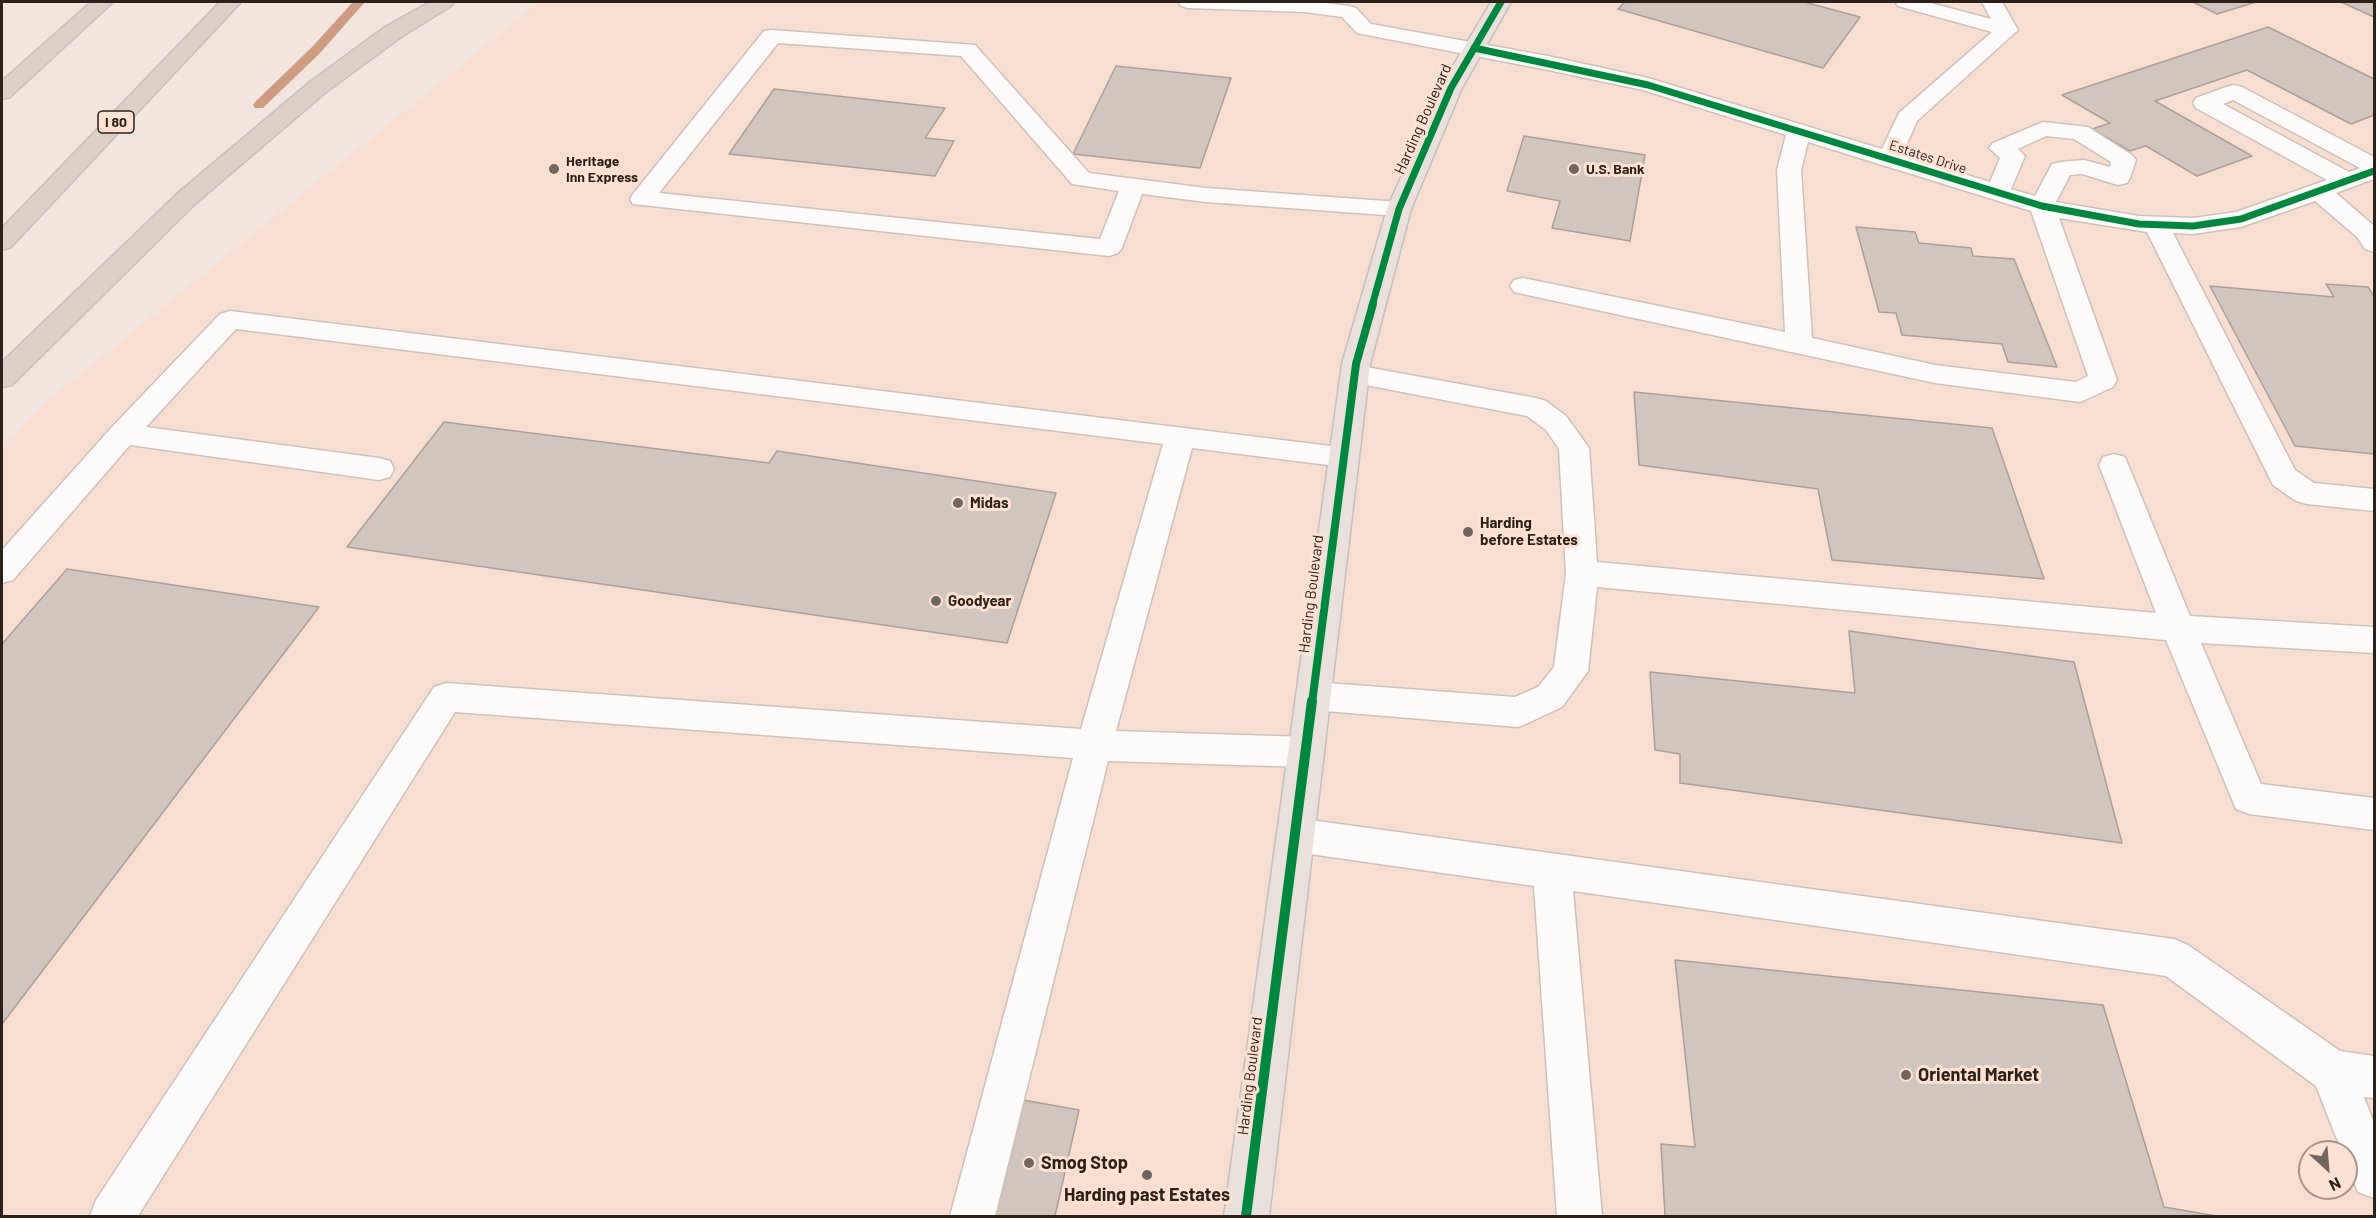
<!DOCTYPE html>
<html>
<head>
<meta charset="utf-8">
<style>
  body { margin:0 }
  #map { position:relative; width:2376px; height:1218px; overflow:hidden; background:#f3e4dd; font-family:Barlow,sans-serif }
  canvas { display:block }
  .frame { position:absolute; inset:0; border:3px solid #2c2019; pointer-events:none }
  .north { position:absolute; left:2298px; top:1140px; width:60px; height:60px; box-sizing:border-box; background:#fde1d3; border:2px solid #a99489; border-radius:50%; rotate:154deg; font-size:16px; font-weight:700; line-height:24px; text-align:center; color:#2c2019 }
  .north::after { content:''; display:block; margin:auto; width:21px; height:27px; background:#72655e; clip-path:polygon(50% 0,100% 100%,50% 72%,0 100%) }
</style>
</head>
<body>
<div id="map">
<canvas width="2376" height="1218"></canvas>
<div class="frame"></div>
<div class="north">N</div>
</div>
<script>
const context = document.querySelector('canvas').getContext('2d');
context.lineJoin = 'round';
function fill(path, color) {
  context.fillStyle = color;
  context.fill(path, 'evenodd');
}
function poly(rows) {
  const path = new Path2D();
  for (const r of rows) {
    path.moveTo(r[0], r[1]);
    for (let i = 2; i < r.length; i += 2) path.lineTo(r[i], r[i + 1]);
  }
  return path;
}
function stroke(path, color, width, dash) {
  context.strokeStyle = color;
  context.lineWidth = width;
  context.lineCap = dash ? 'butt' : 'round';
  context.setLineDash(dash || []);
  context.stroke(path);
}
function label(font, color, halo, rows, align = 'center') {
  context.font = font + ' Barlow,sans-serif';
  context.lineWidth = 6;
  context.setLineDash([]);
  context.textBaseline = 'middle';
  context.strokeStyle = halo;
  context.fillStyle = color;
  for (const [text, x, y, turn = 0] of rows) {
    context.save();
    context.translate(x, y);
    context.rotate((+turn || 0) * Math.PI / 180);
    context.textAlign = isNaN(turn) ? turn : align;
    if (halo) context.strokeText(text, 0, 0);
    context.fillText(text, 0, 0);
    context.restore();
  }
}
fill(poly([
  [539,2,2374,2,2374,1216,2,1216,2,450,44,404],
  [2310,1152,2346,1152,2346,1188,2310,1188]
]), '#f7ded1');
fill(poly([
  [353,2,365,2,320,53,263,108,255,108,253,105,255,102,312,47,353,2]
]), '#ce9c81');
const building = poly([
  [1625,2,1804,2,1860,17,1823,68,1618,9,1625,2],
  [2193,2,2256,2,2217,14,2193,2],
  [2341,2,2374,2,2374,17,2341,2],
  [2268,27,2374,79,2374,115,2351,124,2247,70,2155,101,2252,156,2197,176,2146,146,2130,151,2092,129,2110,123,2062,95,2268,27],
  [1116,66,1231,78,1200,168,1073,154,1116,66],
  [774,89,945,108,925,138,954,141,935,176,729,154,774,89],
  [1524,136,1645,155,1630,241,1552,228,1560,201,1507,191,1524,136],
  [1856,227,1915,232,1919,243,1971,248,1973,256,2014,259,2057,367,2008,362,2002,344,1902,335,1896,313,1879,312,1856,227],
  [2326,284,2368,287,2374,296,2374,454,2295,446,2210,286,2334,297,2326,284],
  [1634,392,1992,428,2044,579,1832,560,1818,489,1639,465,1634,392],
  [444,422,769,463,777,451,1056,493,1007,643,347,547,444,422],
  [67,569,319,607,2,1024,2,644,67,569],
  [1849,631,2074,662,2122,843,1680,783,1680,754,1655,750,1650,672,1855,693,1849,631],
  [1675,960,2103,1005,2164,1207,2216,1216,1665,1216,1661,1144,1695,1147,1675,960],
  [1012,1098,1079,1110,1055,1216,973,1216,1012,1098]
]);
fill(building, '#d1c5be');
stroke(building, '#ab9f98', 1.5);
const minor = poly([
  [1178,2,1318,2,1349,6,1356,8,1371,24,1548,56,1648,78,1882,149,1899,113,1992,32,1898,6,1895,2,1927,2,1991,19,1982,2,2002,2,2018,30,1917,121,1902,155,1990,182,2000,158,1989,148,1993,143,2043,122,2088,127,2132,155,2136,160,2130,178,2127,183,2118,185,2082,174,2070,175,2056,202,2139,216,2193,218,2236,212,2327,180,2196,108,2193,103,2196,98,2226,87,2234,85,2242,87,2374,157,2374,179,2336,193,2374,226,2374,252,2365,249,2357,237,2315,201,2241,227,2193,234,2173,233,2295,470,2314,483,2374,489,2374,511,2307,504,2296,501,2273,485,2147,232,2059,218,2117,380,2113,387,2080,402,1935,383,1523,294,1514,292,1510,286,1514,280,1523,278,1785,332,1777,170,1786,135,1643,90,1548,70,1357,33,1342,17,1305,12,1188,8,1181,6,1178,2],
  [2233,100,2360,168,2349,172,2223,104,2233,100],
  [2046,136,2074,139,2111,162,2110,167,2084,160,2061,162,2052,164,2035,196,2011,189,2025,156,2018,149,2046,136],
  [1808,142,2031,211,2088,376,2076,382,1935,365,1812,338,1801,170,1808,142],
  [772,30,975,45,1089,173,1206,188,1399,202,1408,204,1411,209,1408,214,1399,216,1206,202,1142,194,1122,248,1118,253,1109,256,633,204,630,199,633,194,764,31,772,30],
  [778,43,961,56,1072,184,1119,191,1100,239,659,193,778,43],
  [230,311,1355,449,1359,456,1355,463,1344,467,1192,448,1116,731,1306,737,1319,741,1324,752,1319,763,1306,767,1108,761,995,1216,950,1216,1073,758,455,712,138,1216,90,1216,96,1200,434,687,446,683,1081,729,1163,444,236,329,146,427,379,458,390,461,394,469,390,477,379,480,130,445,13,580,2,583,2,550,112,427,220,314,230,311],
  [1355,365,1536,398,1546,401,1566,416,1589,448,1597,562,2156,613,2099,465,2103,457,2114,454,2125,457,2190,616,2374,627,2374,653,2201,643,2261,784,2374,798,2374,830,2249,814,2236,809,2166,640,1597,587,1588,671,1562,707,1530,722,1518,727,1313,710,1301,706,1296,696,1301,686,1313,682,1515,697,1538,687,1554,667,1566,573,1559,449,1546,430,1527,416,1345,381,1341,374,1345,367,1355,365],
  [1296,818,2174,939,2188,945,2340,1051,2374,1056,2374,1098,2364,1097,2374,1123,2374,1198,2358,1192,2346,1161,2346,1152,2342,1152,2316,1086,2166,976,1573,891,1602,1216,1557,1216,1534,886,1296,852,1283,847,1277,835,1283,823,1296,818]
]);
const major = poly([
  [1491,2,1511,2,1462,88,1411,209,1370,364,1269,1216,1224,1216,1342,364,1387,209,1440,88,1491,2]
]);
const highway = poly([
  [91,2,113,2,10,97,2,99,2,81,91,2],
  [220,2,241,2,11,247,2,250,2,228,220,2],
  [430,2,454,2,451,6,401,37,326,92,196,203,12,385,2,387,2,362,178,193,310,82,385,27,430,2]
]);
stroke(minor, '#cec1ba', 3);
stroke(major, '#c9c0bc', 3);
stroke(highway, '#c9c0bc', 3);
fill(minor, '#fdfbfa');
fill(major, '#eae1dc');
fill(highway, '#dfd0c7');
stroke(poly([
  [1474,48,1648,85,2042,206,2139,224,2193,226,2241,219,2374,171],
  [1372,306,1399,209,1451,88,1501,2]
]), '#00873e', 7);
stroke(poly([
  [1312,703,1356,364,1373,304]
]), '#00873e', 8);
stroke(poly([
  [1246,1216,1312,701]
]), '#00873e', 10);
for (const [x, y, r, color] of [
  [554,169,6,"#72655e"],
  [1574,169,6,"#72655e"],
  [958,503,6,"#72655e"],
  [1468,532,6,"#72655e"],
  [936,601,6,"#72655e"],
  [1906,1075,6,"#72655e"],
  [1029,1163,6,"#72655e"],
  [1147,1175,6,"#72655e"]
]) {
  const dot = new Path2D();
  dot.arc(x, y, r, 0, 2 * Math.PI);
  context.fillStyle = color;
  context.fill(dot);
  stroke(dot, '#fde1d3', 2);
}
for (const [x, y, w] of [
  [116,122,36]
]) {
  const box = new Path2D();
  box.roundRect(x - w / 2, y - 11, w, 22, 4.5);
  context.fillStyle = '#fde1d3';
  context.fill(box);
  stroke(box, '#2c2019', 1.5);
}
label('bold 14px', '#2c2019', null, [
  ["I 80",116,122]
]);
label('14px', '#2c2019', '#fde1d3', [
  ["Estates Drive",1928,157,18]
]);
label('bold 14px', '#2c2019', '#fde1d3', [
  ["Heritage",566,161],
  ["Inn Express",566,177],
  ["U.S. Bank",1586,169]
], 'left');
label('15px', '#2c2019', '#fde1d3', [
  ["Harding Boulevard",1423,119,-66],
  ["Harding Boulevard",1311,594,-83],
  ["Harding Boulevard",1250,1076,-83]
]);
label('bold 15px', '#2c2019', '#fde1d3', [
  ["Midas",970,503],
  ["Harding",1480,523],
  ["before Estates",1480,540],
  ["Goodyear",948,601]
], 'left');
label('bold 18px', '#2c2019', '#fde1d3', [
  ["Oriental Market",1918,1075],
  ["Smog Stop",1041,1163],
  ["Harding past Estates",1147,1195,"center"]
], 'left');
</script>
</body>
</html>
